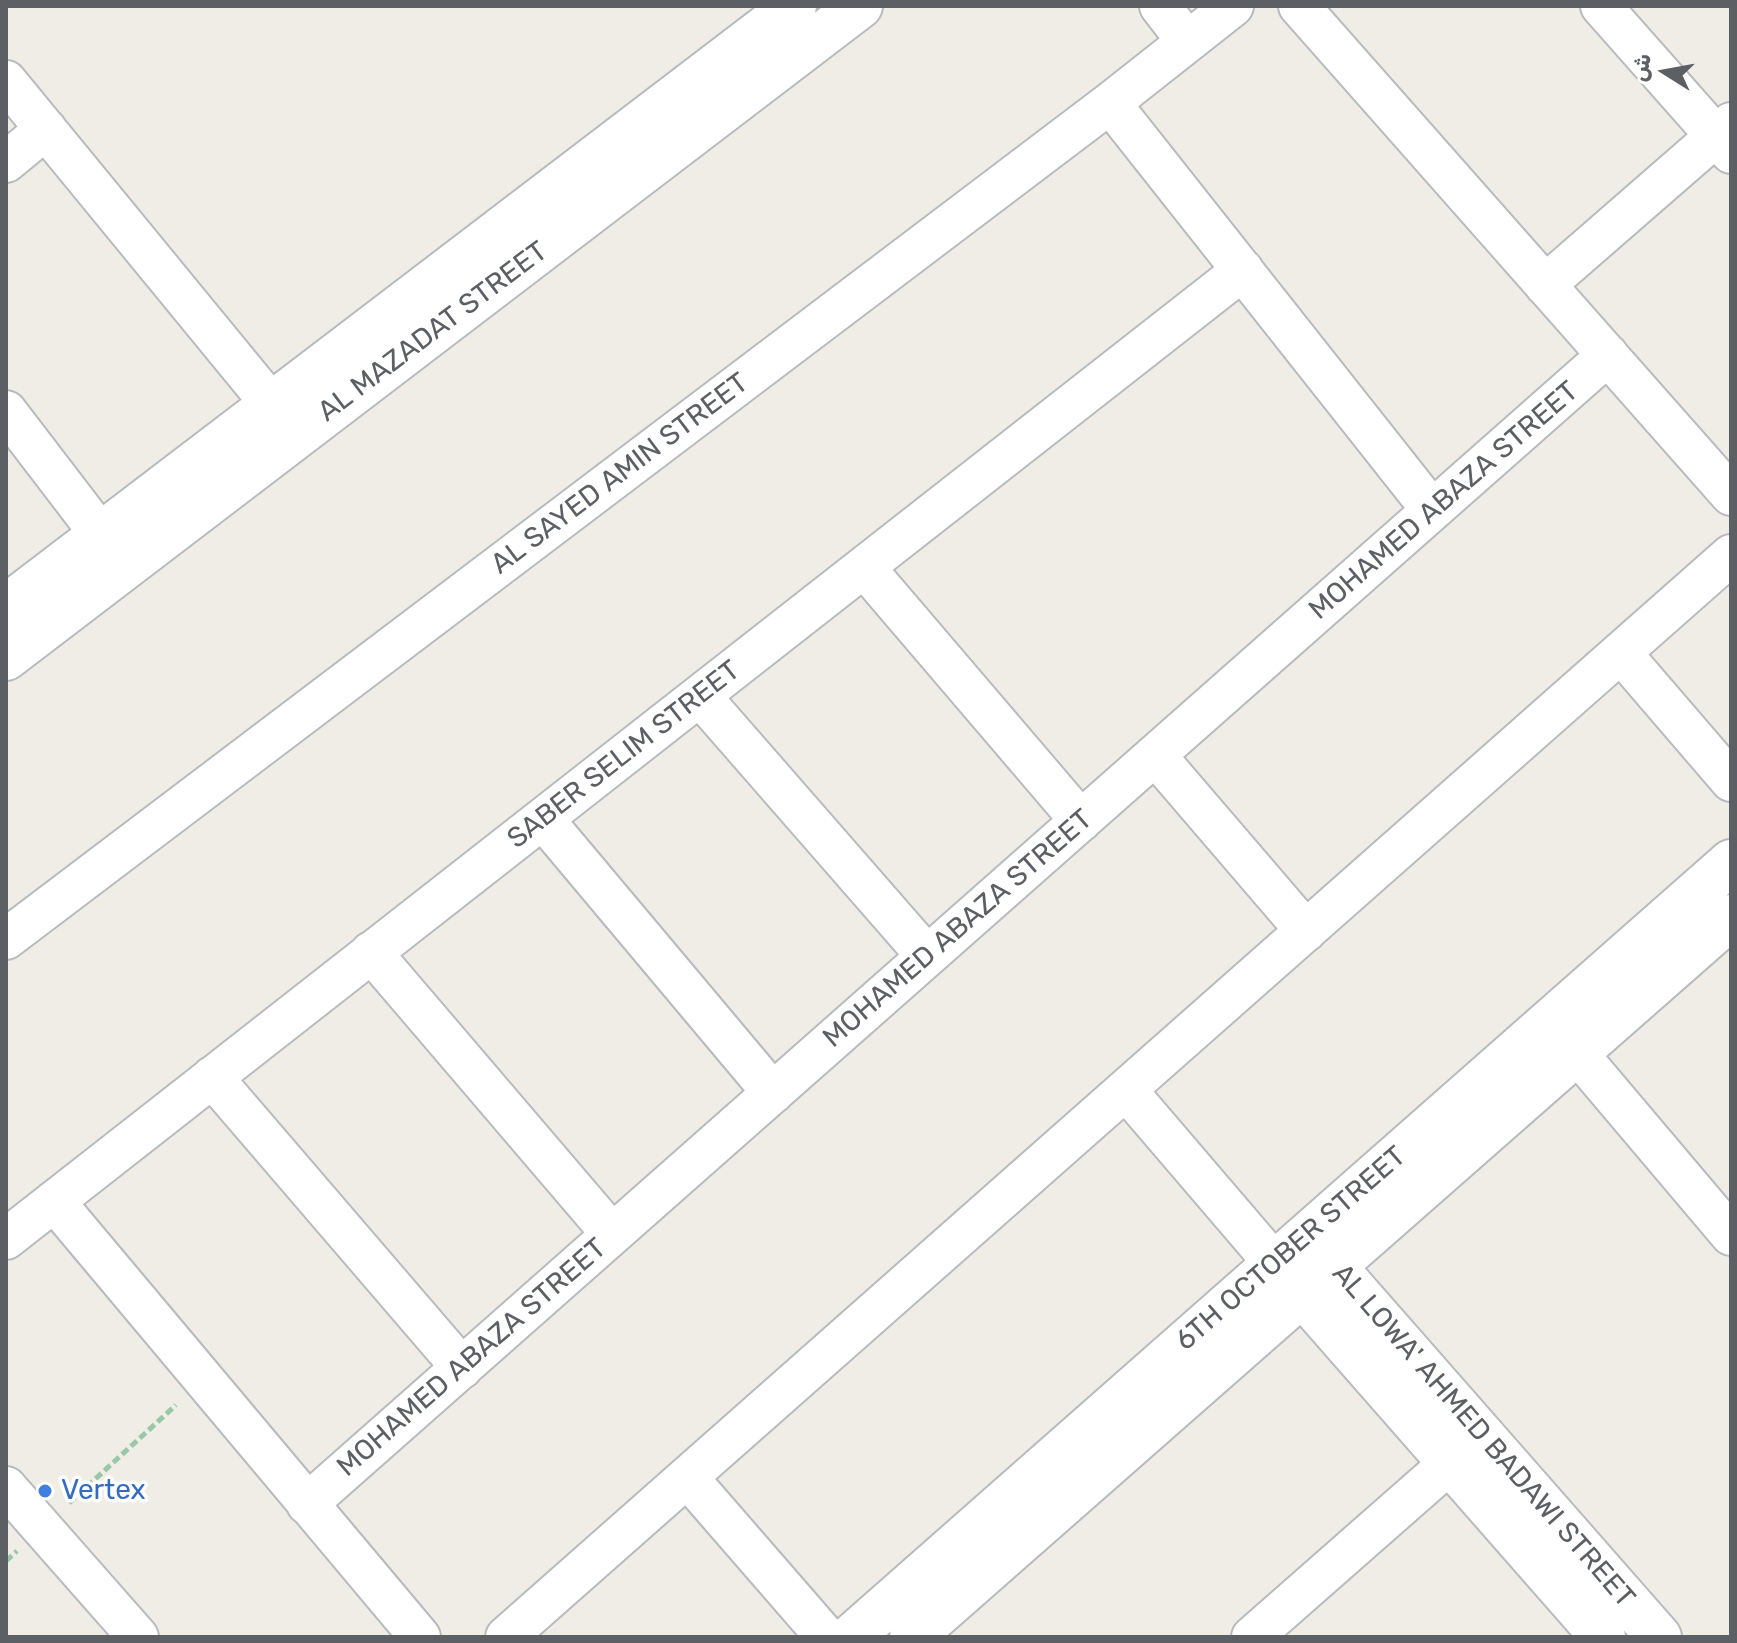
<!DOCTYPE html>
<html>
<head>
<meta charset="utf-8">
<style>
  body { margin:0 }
  #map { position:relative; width:1737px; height:1643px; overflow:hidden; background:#efede5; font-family:Rubik,"Noto Sans Arabic",sans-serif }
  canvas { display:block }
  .frame { position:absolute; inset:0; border:8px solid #5c6065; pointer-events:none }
  .north { position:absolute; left:1625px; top:32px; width:80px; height:80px; -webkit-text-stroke:6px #fff; paint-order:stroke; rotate:281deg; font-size:22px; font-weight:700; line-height:32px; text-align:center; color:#5c6065 }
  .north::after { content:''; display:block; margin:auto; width:28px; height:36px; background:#5c6065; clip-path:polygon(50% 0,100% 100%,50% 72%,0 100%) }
</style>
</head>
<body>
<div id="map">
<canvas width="1737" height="1643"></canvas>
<div class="frame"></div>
<div class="north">ش</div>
</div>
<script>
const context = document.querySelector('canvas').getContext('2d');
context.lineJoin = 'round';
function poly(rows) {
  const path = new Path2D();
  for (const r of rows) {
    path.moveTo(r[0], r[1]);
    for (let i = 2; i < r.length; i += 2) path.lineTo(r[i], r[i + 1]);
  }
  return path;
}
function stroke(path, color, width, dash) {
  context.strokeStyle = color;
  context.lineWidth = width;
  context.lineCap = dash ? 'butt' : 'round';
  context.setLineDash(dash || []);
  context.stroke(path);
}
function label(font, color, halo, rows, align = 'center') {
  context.font = font + ' Rubik,sans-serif';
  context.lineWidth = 7;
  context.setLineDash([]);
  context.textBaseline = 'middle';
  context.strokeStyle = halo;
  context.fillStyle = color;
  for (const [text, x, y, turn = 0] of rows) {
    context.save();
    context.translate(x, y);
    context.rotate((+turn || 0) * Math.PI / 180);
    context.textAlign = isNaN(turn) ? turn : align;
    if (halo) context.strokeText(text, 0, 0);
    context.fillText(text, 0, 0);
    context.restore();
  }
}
const minor = poly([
  [1160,6,1187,41],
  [1299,6,1731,495],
  [1601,6,1731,153],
  [6,81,272,405],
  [1110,103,1432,510],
  [6,162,46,129],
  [1545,285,1731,123],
  [6,411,101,535],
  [864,567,1081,821],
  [1621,653,1731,781],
  [700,696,927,956],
  [1155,755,1306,931],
  [543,819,773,1093],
  [6,939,1110,103,1233,6],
  [371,952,612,1234],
  [1577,1053,1731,1235],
  [212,1077,462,1368],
  [1126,1090,1275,1264],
  [54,1201,420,1637],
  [6,1239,1243,270],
  [687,1477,826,1637],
  [6,1487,138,1637],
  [307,1504,1608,355],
  [506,1637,1731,555],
  [1252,1637,1450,1463]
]);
const tertiary = poly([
  [6,607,794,6],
  [6,658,860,6],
  [1315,1245,1659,1637],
  [1282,1271,1603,1637],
  [851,1637,1731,862],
  [912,1637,1731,917]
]);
stroke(minor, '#b7babe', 44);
stroke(tertiary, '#b7babe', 48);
stroke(poly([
  [69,1503,176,1405],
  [6,1561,17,1551]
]), '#9ac7a9', 5, [8, 4]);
stroke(minor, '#fff', 40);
stroke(tertiary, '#fff', 44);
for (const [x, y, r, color] of [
  [45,1491,8,"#3f7fe0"]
]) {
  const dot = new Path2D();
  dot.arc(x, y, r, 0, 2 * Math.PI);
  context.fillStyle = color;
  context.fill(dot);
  stroke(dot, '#fff', 3);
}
label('28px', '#5c6065', '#fff', [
  ["AL MAZADAT STREET",433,332,-37],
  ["AL SAYED AMIN STREET",620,474,-37],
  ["MOHAMED ABAZA STREET",1444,501,-41],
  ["SABER SELIM STREET",624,755,-38],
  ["MOHAMED ABAZA STREET",958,929,-41],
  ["6TH OCTOBER STREET",1291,1249,-41],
  ["MOHAMED ABAZA STREET",472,1358,-41],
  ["AL LOWA' AHMED BADAWI STREET",1483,1436,49]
]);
label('28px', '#366cbe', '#fff', [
  ["Vertex",61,1491]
], 'left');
</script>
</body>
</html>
